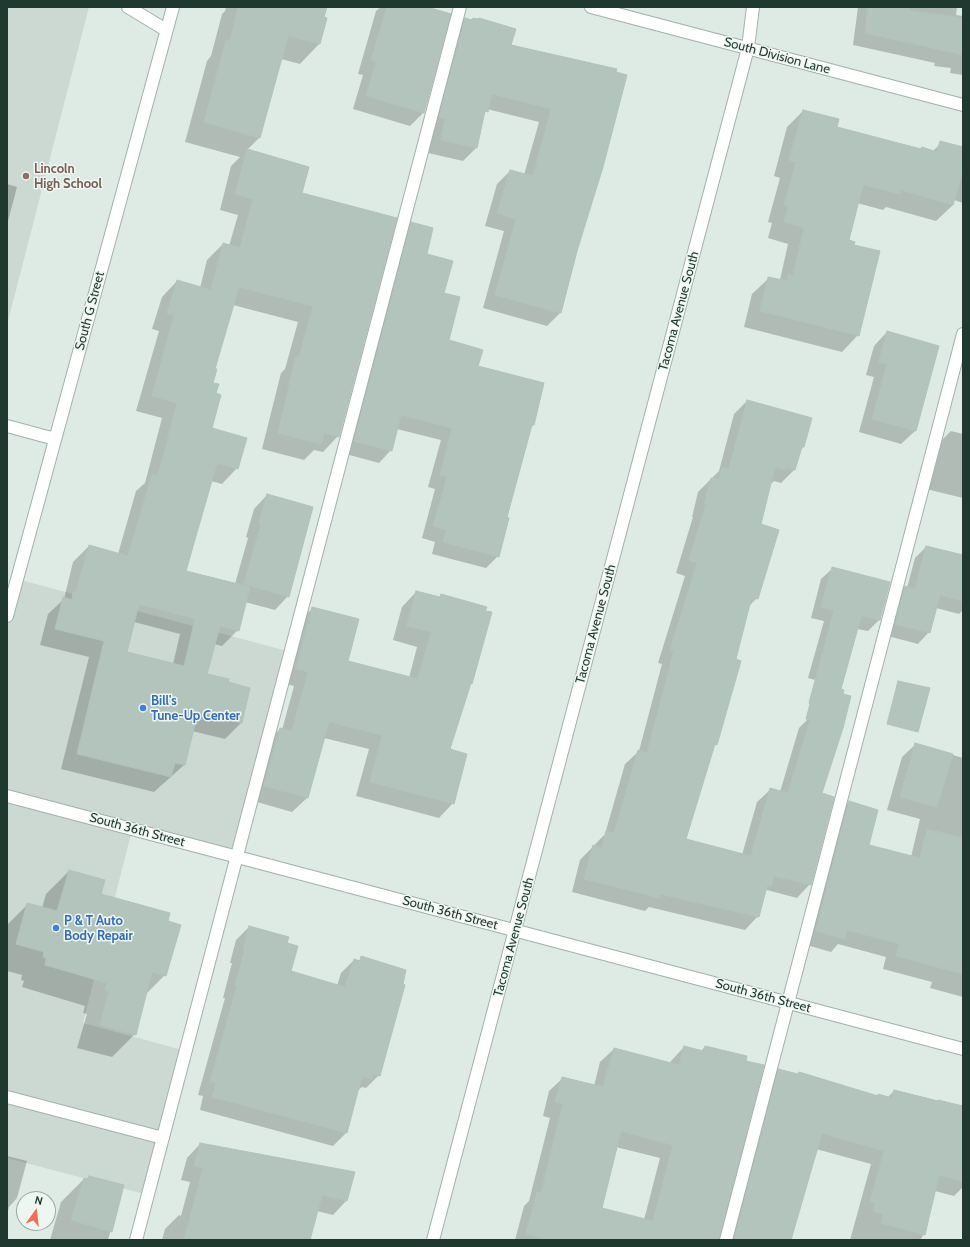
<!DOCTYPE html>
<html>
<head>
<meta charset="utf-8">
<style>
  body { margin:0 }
  #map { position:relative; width:970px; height:1247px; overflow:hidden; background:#deeae4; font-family:Cabin,sans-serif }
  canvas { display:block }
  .frame { position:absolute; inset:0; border:8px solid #1f3930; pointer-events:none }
  .north { position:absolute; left:16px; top:1191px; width:40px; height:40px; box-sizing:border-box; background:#eef6f2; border:1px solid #9baaa4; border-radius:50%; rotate:15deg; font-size:11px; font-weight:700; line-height:16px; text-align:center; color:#1f3930 }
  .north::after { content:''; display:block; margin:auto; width:14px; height:18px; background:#f27053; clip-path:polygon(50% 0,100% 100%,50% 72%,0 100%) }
</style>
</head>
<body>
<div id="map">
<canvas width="970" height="1247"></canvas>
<div class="frame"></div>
<div class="north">N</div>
</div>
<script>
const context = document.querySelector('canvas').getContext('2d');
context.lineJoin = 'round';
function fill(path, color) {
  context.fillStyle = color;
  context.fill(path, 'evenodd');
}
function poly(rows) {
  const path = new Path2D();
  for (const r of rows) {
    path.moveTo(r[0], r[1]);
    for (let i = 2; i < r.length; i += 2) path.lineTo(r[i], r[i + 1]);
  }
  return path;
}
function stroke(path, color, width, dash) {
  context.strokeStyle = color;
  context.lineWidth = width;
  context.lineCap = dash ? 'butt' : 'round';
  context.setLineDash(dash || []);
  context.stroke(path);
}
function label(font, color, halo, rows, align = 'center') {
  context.font = font + ' Cabin,sans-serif';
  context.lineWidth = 3;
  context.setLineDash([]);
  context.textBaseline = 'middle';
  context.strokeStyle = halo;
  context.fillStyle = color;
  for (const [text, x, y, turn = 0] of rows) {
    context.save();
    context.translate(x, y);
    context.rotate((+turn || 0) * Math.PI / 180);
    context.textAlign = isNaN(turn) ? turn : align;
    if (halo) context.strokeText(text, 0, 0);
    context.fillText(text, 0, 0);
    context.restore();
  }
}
fill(poly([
  [7,7,89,7,7,325],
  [17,579,291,652,237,857,132,830,83,1023,186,1051,148,1195,7,1158,7,616]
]), '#ccd9d2');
fill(poly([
  [226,7,326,7,319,44,300,64,281,59,260,137,247,150,308,167,301,193,338,436,323,452,314,450,304,460,262,449,281,373,285,369,298,322,233,305,214,370,212,384,215,394,211,429,237,468,222,484,211,481,185,572,235,584,248,538,246,537,254,509,267,495,288,596,275,610,245,602,238,630,222,646,214,644,205,675,227,683,241,723,225,739,192,731,184,765,154,792,61,769,89,657,40,645,48,614,64,599,73,562,89,546,118,554,136,491,145,483,162,418,136,411,159,331,152,329,162,297,177,281,200,288,207,260,223,244,229,246,238,215,220,210,231,166,240,157,185,142,207,61,211,56,222,14,225,11],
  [134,622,180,634,173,664,126,653],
  [381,7,424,7,424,112,410,126,353,109,363,75,358,74,376,11],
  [858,7,957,7,956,15,963,16,963,75,950,73,951,68,934,66,935,63,853,45],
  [465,19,471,20,473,19,510,46,616,70,577,251,560,313,547,326,483,308,504,231,485,226,497,184,510,171,524,175,539,122,487,109,483,115,476,148,463,161,428,153,452,32],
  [803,111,836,128,920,150,933,151,940,144,963,151,963,203,954,200,953,205,936,221,886,207,883,210,857,203,848,241,858,335,842,352,744,327,752,294,769,278,780,280,788,244,768,238,772,223,768,222,780,178,774,176,787,127],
  [7,184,17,187,7,225],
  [412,223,443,293,448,340,477,367,533,425,531,428,506,518,498,556,486,568,432,554,435,542,422,538,435,489,428,487,441,440,397,429,391,450,379,463,342,453,399,235],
  [887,332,938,347,915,431,901,444,859,432,874,377,866,375,874,346],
  [747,401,803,447,799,451,794,470,781,483,774,481,772,483,770,482,759,525,757,598,748,607,734,660,716,744,712,749,685,840,742,855,757,802,771,789,780,792,799,728,812,715,821,794,810,884,797,898,767,890,765,892,758,916,745,930,649,907,645,911,572,892,580,860,605,834,625,764,639,751,662,664,658,663,685,576,676,573,693,517,692,517,698,492,719,471,734,414],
  [951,431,963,434,963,498,926,489,937,445],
  [926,547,963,556,963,610,959,614,936,608,929,632,918,644,884,635,894,599,905,587,907,588,915,558],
  [833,568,889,583,879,620,868,631,857,629,833,685,808,678,824,621,811,618,821,579],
  [416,592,439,598,441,596,471,683,469,686,449,750,453,803,439,818,356,796,369,749,324,738,307,798,292,812,250,800,266,743,280,729,282,730,294,686,282,683,298,622,313,608,346,661,409,678,417,647,393,640,402,607],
  [916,744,963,758,963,997,930,988,932,982,883,969,886,957,838,944,831,952,803,944,836,815,849,802,868,845,911,857,920,819,887,810,902,757],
  [69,871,100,894,166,922,165,975,145,995,135,1034,112,1057,77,1048,87,1014,83,1013,85,1006,22,987,24,981,21,980,22,975,7,971,7,925,28,904,42,908,46,894],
  [249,927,286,944,290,971,337,986,341,973,354,960,358,961,362,958,379,1075,366,1088,362,1087,357,1091,346,1133,333,1146,200,1110,203,1096,198,1095,225,998,223,998,232,963,230,963,236,940],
  [684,1047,700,1052,705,1047,718,1240,515,1240,524,1206,529,1201,550,1118,543,1116,549,1091,563,1078,594,1086,600,1062,614,1049,670,1064,671,1061],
  [616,1147,660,1158,644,1220,601,1209],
  [779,1070,796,1075,799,1073,877,1097,878,1095,887,1098,894,1091,963,1107,963,1187,954,1196,935,1191,924,1234,920,1240,850,1240,871,1164,816,1149,790,1240,724,1240,765,1084],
  [200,1144,354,1173,346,1201,333,1215,317,1211,306,1240,162,1240,165,1229,179,1215,181,1216,190,1182,181,1180,187,1158],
  [7,1156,27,1161,17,1198,9,1207,7,1214],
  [89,1177,123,1186,108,1240,50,1240,61,1202,84,1179,87,1179]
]), '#0003');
const building = poly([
  [238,7,327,7,324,17,327,18,320,44,288,36,260,138,204,122,226,40,230,41,238,7],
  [387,7,427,7,451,14,424,113,366,96,376,62,371,60,387,7],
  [868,7,908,7,911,11,963,18,963,55,865,33,868,7],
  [465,18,472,20,473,18,478,19,479,18,516,29,511,45,617,69,616,72,627,75,603,167,577,251,561,313,495,295,516,219,497,213,510,170,533,176,551,109,492,94,488,112,485,111,477,148,441,140,445,119,439,117,465,18],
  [803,110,839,119,837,127,921,149,922,147,937,152,940,141,963,147,963,170,953,205,901,190,900,194,863,185,849,240,855,242,854,245,880,251,859,336,760,311,768,277,787,281,789,274,793,275,804,228,784,222,788,207,784,205,796,162,789,160,803,110],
  [247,149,309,167,302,193,397,218,339,437,324,433,321,444,278,433,296,356,299,357,313,306,239,287,215,369,217,369,213,383,219,384,216,393,221,395,212,428,247,438,238,469,217,463,186,571,250,587,239,631,220,626,207,674,229,679,228,682,250,688,242,723,198,712,185,765,175,763,171,777,77,754,104,641,55,629,63,597,72,600,73,592,76,592,89,545,128,556,152,474,158,476,177,403,152,396,174,315,167,313,174,290,177,280,211,290,223,243,240,248,253,199,235,194,247,149],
  [139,604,195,619,184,666,127,652,139,604],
  [411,222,433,228,427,254,453,261,444,293,460,297,449,340,483,350,478,366,544,383,534,425,532,425,507,517,509,518,499,557,443,542,446,530,433,526,447,477,440,475,452,428,401,415,392,451,354,441,411,222],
  [887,331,939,346,916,431,872,419,887,364,879,362,887,331],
  [747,400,812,418,804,447,802,447,795,470,787,468,786,470,775,467,761,524,779,530,758,599,754,598,753,601,751,600,736,659,741,661,717,745,715,744,686,839,751,856,770,788,788,793,810,720,806,719,810,704,809,703,834,610,821,607,832,567,890,582,880,620,862,616,861,617,841,689,844,690,843,694,851,696,843,728,822,793,834,797,811,885,774,876,771,887,767,886,759,917,660,894,659,898,584,879,593,845,602,848,606,831,614,833,638,750,647,753,674,651,670,650,697,563,689,560,706,504,704,504,711,478,719,480,722,467,729,469,747,400],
  [267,494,313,507,289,597,244,584,261,524,259,523,267,494],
  [926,546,963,555,963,601,940,595,930,633,895,624,905,586,915,589,926,546],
  [416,591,440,597,441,594,487,607,485,611,492,612,472,684,471,683,450,749,467,754,454,804,370,782,382,735,329,722,308,798,264,786,280,728,292,731,308,672,296,669,312,607,359,619,348,661,418,679,431,632,407,626,416,591],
  [898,681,930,688,918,732,887,724,898,681],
  [915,743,953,754,937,807,900,797,915,743],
  [849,801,878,810,869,845,920,858,927,829,963,838,963,974,896,956,899,944,847,930,845,939,816,931,849,801],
  [69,870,105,880,101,894,170,913,168,921,181,925,166,976,152,972,136,1035,100,1025,109,991,105,990,107,983,45,965,46,958,43,957,44,952,16,944,27,903,57,911,69,870],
  [249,926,289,937,287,943,298,946,291,971,345,987,354,959,360,961,361,956,406,970,403,984,405,985,380,1076,373,1074,372,1079,362,1076,347,1133,212,1097,216,1083,210,1082,237,986,235,985,245,950,243,950,249,926],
  [684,1046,703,1051,705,1046,747,1056,746,1061,764,1065,719,1240,549,1240,526,1234,537,1192,541,1193,563,1104,555,1102,562,1077,603,1087,614,1048,679,1065,684,1046],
  [621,1131,673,1145,653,1221,602,1208,621,1131],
  [778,1069,798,1074,799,1072,878,1096,878,1094,892,1098,894,1090,938,1101,938,1100,963,1106,963,1182,939,1175,925,1235,881,1223,883,1214,873,1211,875,1203,870,1202,884,1151,822,1133,791,1240,734,1240,778,1069],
  [200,1143,355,1172,347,1201,322,1195,310,1240,184,1240,203,1168,194,1166,200,1143],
  [89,1176,124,1185,112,1232,71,1220,84,1178,88,1179,89,1176]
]);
fill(building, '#b3c4bc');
stroke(building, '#b0c3ba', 1);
const minor = poly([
  [128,7,166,30],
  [591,7,963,105],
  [7,426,55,439],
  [7,616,173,7],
  [7,796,963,1049],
  [7,1097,163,1138],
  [136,1240,460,7],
  [433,1240,748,48,753,7],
  [726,1240,963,334]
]);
stroke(minor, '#a1b1aa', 14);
stroke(minor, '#fff', 12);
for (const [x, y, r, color] of [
  [26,176,4,"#8d6e63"],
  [143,708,4,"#3f7fe0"],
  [56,928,4,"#3f7fe0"]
]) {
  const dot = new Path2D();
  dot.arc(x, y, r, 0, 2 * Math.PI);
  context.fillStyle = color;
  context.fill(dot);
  stroke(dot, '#eef6f2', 1.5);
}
label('13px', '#1f3930', '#eef6f2', [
  ["South Division Lane",777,56,15],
  ["South G Street",90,311,-75],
  ["Tacoma Avenue South",679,311,-75],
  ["Tacoma Avenue South",596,624,-75],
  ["South 36th Street",137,830,15],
  ["South 36th Street",450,913,15],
  ["Tacoma Avenue South",514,937,-75],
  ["South 36th Street",763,996,15]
]);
label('bold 13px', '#785e54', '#eef6f2', [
  ["Lincoln",34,169],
  ["High School",34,184]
], 'left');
label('bold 13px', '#366cbe', '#eef6f2', [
  ["Bill's",151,701],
  ["Tune-Up Center",151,716],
  ["P & T Auto",64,921],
  ["Body Repair",64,936]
], 'left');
</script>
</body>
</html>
